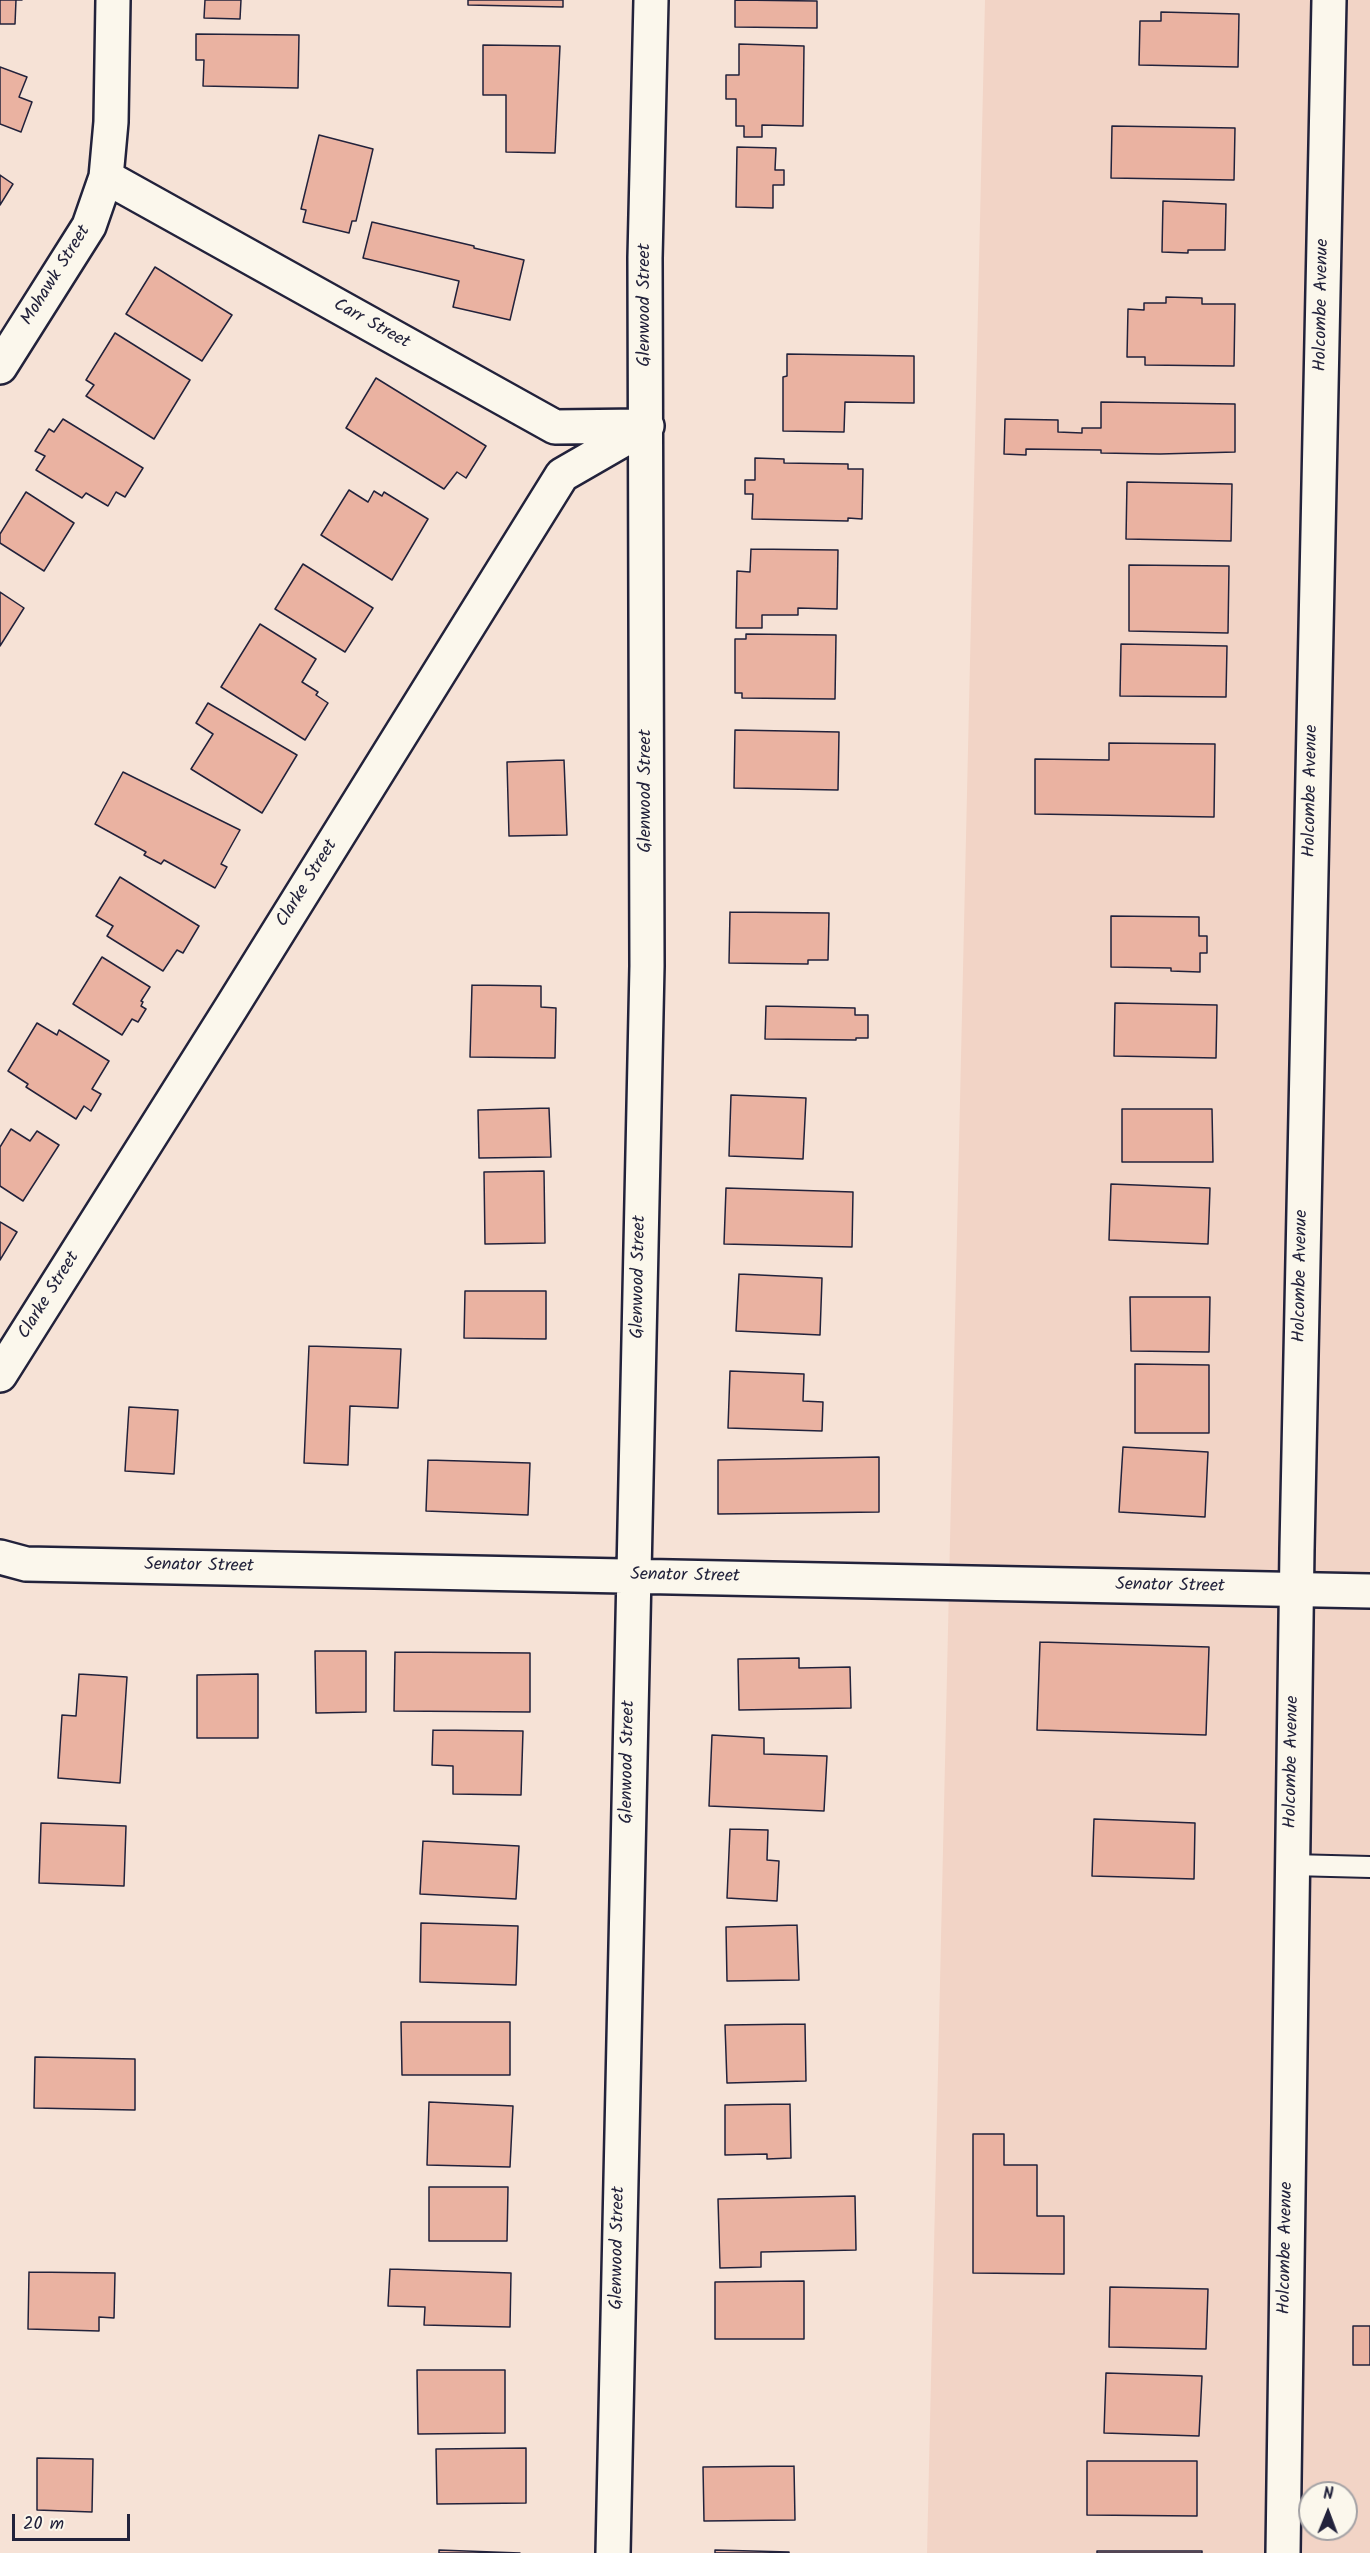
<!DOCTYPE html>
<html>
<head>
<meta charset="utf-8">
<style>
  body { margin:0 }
  #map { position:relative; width:1370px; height:2553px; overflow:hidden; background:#f6e2d6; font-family:Kalam,sans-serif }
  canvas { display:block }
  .north { position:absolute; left:1298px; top:2481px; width:60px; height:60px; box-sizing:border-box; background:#fbf7ec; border:2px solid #a4a2a5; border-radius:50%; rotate:1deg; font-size:16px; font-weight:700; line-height:24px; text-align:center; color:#22223b }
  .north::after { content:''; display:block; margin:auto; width:21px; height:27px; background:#22223b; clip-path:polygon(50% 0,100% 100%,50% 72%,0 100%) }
  .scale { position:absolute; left:12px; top:2514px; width:118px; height:27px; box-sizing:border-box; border:3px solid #22223b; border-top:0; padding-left:8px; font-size:18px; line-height:21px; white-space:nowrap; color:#22223b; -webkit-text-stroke:4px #fbf7ec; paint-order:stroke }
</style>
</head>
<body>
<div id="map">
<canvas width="1370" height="2553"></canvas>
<div class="north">N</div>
<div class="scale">20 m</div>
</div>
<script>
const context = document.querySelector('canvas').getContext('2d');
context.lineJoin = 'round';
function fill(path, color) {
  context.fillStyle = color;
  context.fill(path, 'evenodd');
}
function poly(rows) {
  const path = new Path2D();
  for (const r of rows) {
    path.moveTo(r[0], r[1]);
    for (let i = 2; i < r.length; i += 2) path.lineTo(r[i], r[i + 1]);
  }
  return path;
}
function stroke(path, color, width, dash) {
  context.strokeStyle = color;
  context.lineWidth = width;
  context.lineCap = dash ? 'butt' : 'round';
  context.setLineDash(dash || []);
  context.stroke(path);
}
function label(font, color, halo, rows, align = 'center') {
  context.font = font + ' Kalam,sans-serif';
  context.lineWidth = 4.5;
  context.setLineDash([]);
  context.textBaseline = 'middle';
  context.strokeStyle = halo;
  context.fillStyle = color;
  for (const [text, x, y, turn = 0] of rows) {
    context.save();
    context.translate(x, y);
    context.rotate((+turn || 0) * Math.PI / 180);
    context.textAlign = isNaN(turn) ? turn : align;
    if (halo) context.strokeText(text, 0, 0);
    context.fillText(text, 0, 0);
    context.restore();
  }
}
fill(poly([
  [985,0,1370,0,1370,2553,927,2553],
  [1310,2493,1346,2493,1346,2529,1310,2529]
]), '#f2d4c6');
const building = poly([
  [0,0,22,0,16,0,15,24,0,24,0,0],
  [205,0,241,0,240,19,204,18,205,0],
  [468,0,563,0,563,7,468,5,468,0],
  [735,0,817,1,817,28,735,27,735,0],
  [1161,12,1239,14,1238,67,1139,65,1140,21,1161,21,1161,12],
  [196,34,299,35,298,88,203,86,204,60,196,60,196,34],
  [739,44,804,46,803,126,762,125,762,137,744,137,744,126,736,126,736,99,726,99,726,75,739,75,739,44],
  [483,45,560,46,555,153,506,152,506,95,483,95,483,45],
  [0,67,27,77,19,97,32,102,21,132,0,124,0,67],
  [1112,126,1235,128,1234,180,1111,178,1112,126],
  [319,135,373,149,357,217,356,221,352,221,349,233,303,222,306,210,301,209,319,135],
  [737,147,776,148,775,170,784,170,784,185,773,185,773,208,736,207,737,147],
  [0,175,13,184,0,205,0,175],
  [1163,201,1226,204,1225,250,1188,250,1188,253,1162,252,1163,201],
  [372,222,474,246,474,248,524,260,510,320,453,307,459,281,363,258,372,222],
  [155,267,232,315,202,361,126,314,155,267],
  [1166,297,1202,298,1202,304,1235,304,1234,366,1145,365,1145,357,1127,357,1128,309,1144,310,1144,303,1166,303,1166,297],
  [115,333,190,380,154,439,86,396,94,385,86,380,115,333],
  [787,354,914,356,914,403,845,402,844,432,783,431,783,377,787,376,787,354],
  [376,378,486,446,466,478,457,472,444,489,346,428,376,378],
  [1101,402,1235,404,1235,452,1160,454,1101,453,1101,450,1026,449,1026,455,1004,454,1005,419,1058,420,1058,432,1082,433,1082,428,1101,428,1101,402],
  [63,419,143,468,125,497,116,492,108,506,86,493,82,498,36,470,45,456,35,451,49,429,54,432,63,419],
  [755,458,784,459,784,463,848,464,848,469,863,469,862,519,848,518,848,521,752,519,753,494,745,494,745,480,755,480,755,458],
  [1127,482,1232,484,1231,541,1126,539,1127,482],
  [349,490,368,502,374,491,382,496,384,492,428,519,392,580,321,535,349,490],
  [26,492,74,523,44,571,0,543,0,534,26,492],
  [751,549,838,550,837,609,798,608,798,615,762,615,762,628,736,628,737,571,750,572,751,549],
  [303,564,373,608,345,652,275,609,303,564],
  [1129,565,1229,566,1228,633,1129,631,1129,565],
  [0,592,24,608,0,646,0,592],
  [260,624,316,659,302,682,318,692,316,695,328,703,305,740,221,687,260,624],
  [746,634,836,635,835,699,742,698,742,693,735,693,735,639,746,639,746,634],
  [1121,644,1227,646,1226,697,1120,696,1121,644],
  [208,703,297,755,262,813,191,769,213,734,196,723,208,703],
  [735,730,839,732,838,790,734,788,735,730],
  [1109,743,1215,744,1214,817,1035,814,1035,759,1109,760,1109,743],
  [564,760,567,835,509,836,507,762,564,760],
  [123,772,240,830,221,864,227,867,215,888,164,860,161,864,144,855,146,852,95,824,123,772],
  [120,877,199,926,183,953,177,950,163,971,107,936,113,926,96,916,120,877],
  [730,912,829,913,828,960,808,960,808,964,729,963,730,912],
  [1111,916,1199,917,1199,936,1207,936,1207,953,1200,953,1200,972,1171,971,1171,968,1111,967,1111,916],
  [102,957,150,987,141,1001,143,1002,141,1006,146,1009,138,1022,132,1019,122,1035,73,1004,102,957],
  [472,985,541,986,541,1007,556,1008,555,1058,470,1057,472,985],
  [1115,1003,1217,1005,1216,1058,1114,1056,1115,1003],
  [766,1006,855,1008,855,1015,868,1015,868,1038,856,1038,856,1040,765,1039,766,1006],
  [37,1023,57,1035,59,1030,109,1061,92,1089,101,1094,91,1111,84,1106,76,1119,26,1087,28,1084,8,1071,37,1023],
  [731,1095,806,1098,803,1159,729,1156,731,1095],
  [549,1108,551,1157,479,1158,478,1110,549,1108],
  [1122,1109,1212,1109,1213,1162,1122,1162,1122,1109],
  [11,1129,30,1141,37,1131,59,1145,23,1201,0,1186,0,1147,11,1129],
  [544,1171,545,1243,485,1244,484,1172,544,1171],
  [1111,1184,1210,1188,1208,1244,1109,1240,1111,1184],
  [726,1188,853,1192,852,1247,724,1244,726,1188],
  [0,1222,17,1232,0,1260,0,1222],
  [739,1274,822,1278,820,1335,736,1331,739,1274],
  [465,1291,546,1291,546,1339,464,1338,465,1291],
  [1130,1297,1210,1297,1209,1352,1131,1351,1130,1297],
  [309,1346,401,1349,398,1408,350,1406,348,1465,304,1463,309,1346],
  [1135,1364,1209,1365,1209,1433,1135,1433,1135,1364],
  [730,1371,804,1374,803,1401,823,1402,822,1431,728,1428,730,1371],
  [129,1407,178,1410,174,1474,125,1471,129,1407],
  [1123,1447,1208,1452,1205,1517,1119,1512,1123,1447],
  [879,1457,879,1512,718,1514,718,1460,879,1457],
  [428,1460,530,1463,528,1515,426,1511,428,1460],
  [1040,1642,1209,1647,1206,1735,1037,1730,1040,1642],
  [315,1651,366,1651,366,1712,316,1713,315,1651],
  [395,1652,530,1653,530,1712,394,1711,395,1652],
  [799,1658,799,1668,850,1667,851,1708,739,1710,738,1659,799,1658],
  [79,1674,127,1677,120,1783,58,1778,62,1715,76,1716,79,1674],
  [258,1674,258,1738,197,1738,197,1675,258,1674],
  [433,1730,523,1731,521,1795,453,1794,453,1766,432,1765,433,1730],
  [712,1735,764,1738,764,1754,827,1756,824,1811,709,1806,712,1735],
  [1094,1819,1195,1823,1194,1879,1092,1876,1094,1819],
  [41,1823,126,1826,124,1886,39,1883,41,1823],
  [730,1829,768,1830,767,1860,779,1861,777,1901,727,1898,730,1829],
  [423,1841,519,1846,516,1899,420,1894,423,1841],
  [421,1923,518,1926,516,1985,420,1982,421,1923],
  [797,1925,799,1980,727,1981,726,1927,797,1925],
  [401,2022,510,2022,510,2075,402,2075,401,2022],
  [805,2024,806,2081,727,2083,725,2025,805,2024],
  [35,2057,135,2059,135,2110,34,2108,35,2057],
  [429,2102,513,2106,510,2167,427,2165,429,2102],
  [790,2104,791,2158,767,2159,767,2154,725,2155,725,2105,790,2104],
  [973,2134,1004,2134,1004,2165,1037,2165,1037,2216,1064,2216,1064,2274,973,2273,973,2134],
  [429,2187,508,2187,507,2241,429,2241,429,2187],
  [855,2196,856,2250,761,2252,761,2267,720,2268,718,2199,855,2196],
  [390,2269,511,2273,510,2327,424,2325,425,2307,388,2306,390,2269],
  [29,2272,115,2273,114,2318,99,2317,99,2331,28,2329,29,2272],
  [804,2281,804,2339,715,2339,715,2282,804,2281],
  [1110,2287,1208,2289,1206,2349,1109,2347,1110,2287],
  [1353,2326,1370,2326,1370,2365,1353,2365,1353,2326],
  [417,2370,505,2370,505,2433,418,2434,417,2370],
  [1106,2373,1202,2376,1199,2436,1104,2433,1106,2373],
  [526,2448,526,2503,437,2504,436,2449,526,2448],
  [37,2458,93,2459,92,2512,37,2510,37,2458],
  [1087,2461,1197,2461,1197,2516,1087,2515,1087,2461],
  [794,2466,795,2520,704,2521,703,2467,794,2466],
  [439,2550,520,2553,439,2553,439,2550],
  [715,2550,789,2552,789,2553,715,2553,715,2550],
  [1097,2551,1202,2551,1202,2553,1097,2553,1097,2551]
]);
fill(building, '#eab2a1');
stroke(building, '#22223b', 1.5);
const lane = poly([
  [1292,1865,1370,1867]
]);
const street = poly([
  [106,177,555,427,643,426],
  [0,367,89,226,106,177,111,122,113,0],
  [0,1375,231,1008,562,475,647,426],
  [0,1557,26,1564,1370,1591],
  [613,2553,647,966,645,258,651,0]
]);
const secondary = poly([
  [1283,2553,1297,1549,1329,0]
]);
stroke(lane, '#22223b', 24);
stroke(street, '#22223b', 38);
stroke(secondary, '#22223b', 38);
stroke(lane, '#fbf7ec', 20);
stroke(street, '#fbf7ec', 33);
stroke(secondary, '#fbf7ec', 33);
label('18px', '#22223b', '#fbf7ec', [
  ["Mohawk Street",57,276,-58],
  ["Glenwood Street",646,305,-90],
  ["Holcombe Avenue",1323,305,-89],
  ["Carr Street",371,325,29],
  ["Glenwood Street",647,791,-90],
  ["Holcombe Avenue",1312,791,-89],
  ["Clarke Street",308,884,-58],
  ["Holcombe Avenue",1302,1276,-89],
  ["Glenwood Street",640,1277,-89],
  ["Clarke Street",50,1296,-58],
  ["Senator Street",199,1567,1],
  ["Senator Street",685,1577,1],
  ["Senator Street",1170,1587,1],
  ["Glenwood Street",629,1762,-89],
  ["Holcombe Avenue",1293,1762,-89],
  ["Glenwood Street",619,2248,-89],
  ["Holcombe Avenue",1287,2248,-89]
]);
</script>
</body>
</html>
